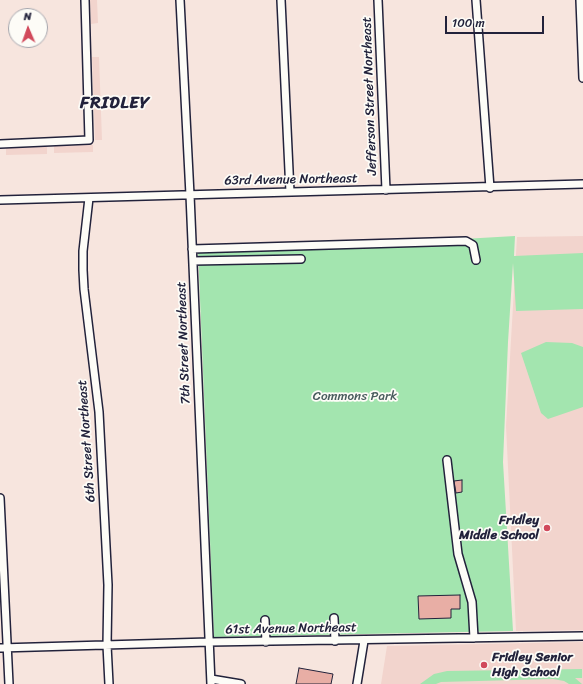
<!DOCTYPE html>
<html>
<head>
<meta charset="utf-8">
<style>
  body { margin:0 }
  #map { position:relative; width:583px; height:684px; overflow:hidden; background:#f7e5de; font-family:Sriracha,sans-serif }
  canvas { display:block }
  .north { position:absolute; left:8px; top:8px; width:40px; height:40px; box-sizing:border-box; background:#fdfcf7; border:1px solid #a5a5ac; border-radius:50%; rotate:358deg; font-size:11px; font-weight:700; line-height:16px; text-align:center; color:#22223b }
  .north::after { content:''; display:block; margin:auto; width:14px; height:18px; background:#d1495b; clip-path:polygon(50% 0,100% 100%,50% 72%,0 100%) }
  .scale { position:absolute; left:445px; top:16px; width:99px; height:18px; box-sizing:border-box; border:2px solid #22223b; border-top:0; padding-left:5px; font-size:12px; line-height:14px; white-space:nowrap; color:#22223b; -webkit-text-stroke:3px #fdfcf7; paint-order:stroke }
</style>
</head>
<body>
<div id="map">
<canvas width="583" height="684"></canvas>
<div class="north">N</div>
<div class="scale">100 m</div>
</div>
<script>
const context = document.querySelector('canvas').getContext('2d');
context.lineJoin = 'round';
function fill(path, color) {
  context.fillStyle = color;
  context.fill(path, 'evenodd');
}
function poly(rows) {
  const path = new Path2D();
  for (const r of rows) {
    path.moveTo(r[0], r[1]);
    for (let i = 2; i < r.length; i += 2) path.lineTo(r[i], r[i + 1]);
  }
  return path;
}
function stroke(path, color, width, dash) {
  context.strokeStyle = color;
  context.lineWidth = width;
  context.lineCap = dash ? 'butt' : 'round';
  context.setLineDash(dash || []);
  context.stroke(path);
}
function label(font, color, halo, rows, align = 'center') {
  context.font = font + ' Sriracha,sans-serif';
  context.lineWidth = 3.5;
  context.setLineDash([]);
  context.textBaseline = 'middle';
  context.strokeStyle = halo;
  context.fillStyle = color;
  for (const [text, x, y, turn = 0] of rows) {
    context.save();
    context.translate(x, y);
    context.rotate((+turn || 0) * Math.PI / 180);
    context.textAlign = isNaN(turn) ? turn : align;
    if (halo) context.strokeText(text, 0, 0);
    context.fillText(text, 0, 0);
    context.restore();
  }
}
fill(poly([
  [90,0,97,0,98,23,91,24],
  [92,57,99,57,102,140,95,140],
  [93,145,93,152,54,153,54,146],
  [47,147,47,154,6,155,6,148],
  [583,236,583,630,516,631,506,426,517,237],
  [583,642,583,684,381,684,387,646]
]), '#f2d4cd');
fill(poly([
  [515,236,514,256,583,253,583,309,516,311,513,263,508,342,503,462,513,631,214,637,198,250,393,243],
  [546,342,572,343,583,347,583,407,548,419,541,413,521,353],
  [582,669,582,678,575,678,582,684,569,684,564,681,553,679,441,682,436,684,420,684,434,674,447,671]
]), '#a3e5af');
const building = poly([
  [462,480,462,492,456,493,454,481,462,480],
  [460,595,460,609,451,609,451,618,419,619,418,596,460,595],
  [299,668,333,674,331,684,296,684,299,668]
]);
fill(building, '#e8aea5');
stroke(building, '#22223b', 1);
const minor = poly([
  [180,0,190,195,211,684],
  [281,0,290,192],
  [378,0,386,190],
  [476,0,490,188],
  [580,0,583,78],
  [0,144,89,140,85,0],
  [89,198,83,251,83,270,84,289,99,412,108,585,107,645,109,684],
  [0,200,583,184],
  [192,249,466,241,473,245,476,260],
  [193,261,301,259],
  [447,460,458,554,472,602,474,638],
  [0,498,9,684],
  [334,618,335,641],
  [265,620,266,642],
  [0,648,209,642,583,636],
  [211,679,241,684],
  [357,684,364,641]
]);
stroke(minor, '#22223b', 10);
stroke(minor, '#fdfcf7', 7);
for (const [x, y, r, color] of [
  [547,528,4,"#d1495b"],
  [484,665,4,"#d1495b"]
]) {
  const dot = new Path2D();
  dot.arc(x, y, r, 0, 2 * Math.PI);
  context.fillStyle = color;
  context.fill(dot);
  stroke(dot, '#fdfcf7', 1.5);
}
label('13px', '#22223b', '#fdfcf7', [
  ["Jefferson Street Northeast",370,96,-92],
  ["63rd Avenue Northeast",291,180,-1],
  ["7th Street Northeast",184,343,-92],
  ["6th Street Northeast",87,441,-94],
  ["61st Avenue Northeast",291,629,-1]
]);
label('13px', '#495c5e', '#fdfcf7', [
  ["Commons Park",355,397]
]);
label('bold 13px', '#22223b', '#fdfcf7', [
  ["Fridley",539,521],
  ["Middle School",539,536],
  ["Fridley Senior",492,658,"left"],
  ["High School",492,673,"left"]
], 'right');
context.letterSpacing = '1px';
label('bold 17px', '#22223b', '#fdfcf7', [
  ["FRIDLEY",115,104]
]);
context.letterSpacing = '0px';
</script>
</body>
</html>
